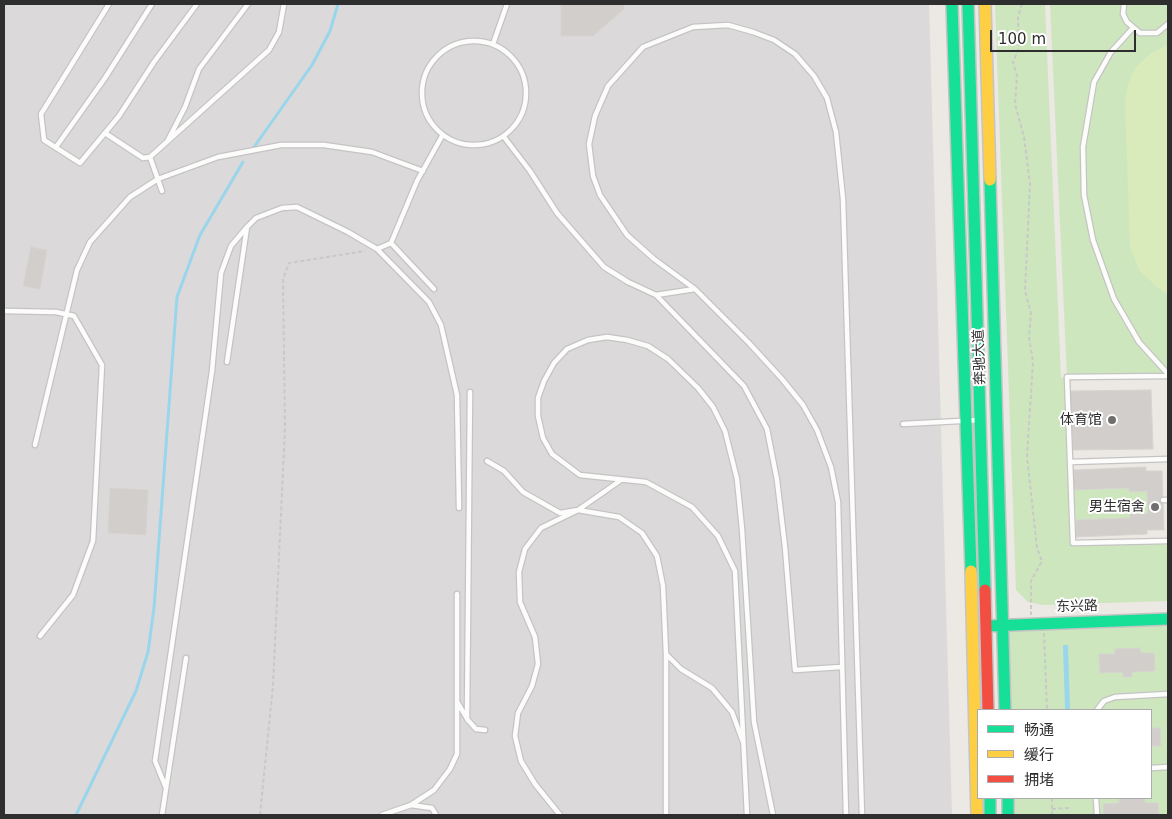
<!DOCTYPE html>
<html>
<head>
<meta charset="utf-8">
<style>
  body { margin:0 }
  #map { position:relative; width:1172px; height:819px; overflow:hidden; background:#ece8e4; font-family:"DejaVu Sans","Noto Sans SC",sans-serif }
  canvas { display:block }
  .frame { position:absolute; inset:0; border:5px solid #2e2e2e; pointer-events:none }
  .legend { position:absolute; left:977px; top:709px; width:175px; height:90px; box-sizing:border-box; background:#fff; border:1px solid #ababab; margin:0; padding:6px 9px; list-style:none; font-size:15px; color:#2e2e2e }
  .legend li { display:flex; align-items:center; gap:10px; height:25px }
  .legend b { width:25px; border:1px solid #ababab }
  .scale { position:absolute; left:990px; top:30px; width:146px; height:22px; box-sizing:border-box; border:2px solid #2e2e2e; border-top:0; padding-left:6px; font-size:15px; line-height:18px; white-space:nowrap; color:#2e2e2e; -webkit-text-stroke:4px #fff; paint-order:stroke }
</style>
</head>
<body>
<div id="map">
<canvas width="1172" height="819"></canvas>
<div class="frame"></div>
<ul class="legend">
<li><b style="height:6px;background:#16e098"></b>畅通</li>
<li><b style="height:6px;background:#ffcf43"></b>缓行</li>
<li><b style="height:6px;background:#f24e42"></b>拥堵</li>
</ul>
<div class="scale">100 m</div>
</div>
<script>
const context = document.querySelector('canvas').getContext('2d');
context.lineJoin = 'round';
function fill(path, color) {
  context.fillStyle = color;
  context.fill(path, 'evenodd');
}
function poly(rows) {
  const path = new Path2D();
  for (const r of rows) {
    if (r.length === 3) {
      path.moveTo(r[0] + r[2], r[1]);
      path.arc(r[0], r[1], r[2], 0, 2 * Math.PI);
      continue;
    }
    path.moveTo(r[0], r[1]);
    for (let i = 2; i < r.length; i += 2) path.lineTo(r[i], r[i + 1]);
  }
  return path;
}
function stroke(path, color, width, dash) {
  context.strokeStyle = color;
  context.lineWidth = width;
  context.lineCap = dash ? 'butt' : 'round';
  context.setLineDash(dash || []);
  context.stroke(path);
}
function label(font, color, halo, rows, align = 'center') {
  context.font = font + ' "DejaVu Sans","Noto Sans SC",sans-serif';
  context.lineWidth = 4;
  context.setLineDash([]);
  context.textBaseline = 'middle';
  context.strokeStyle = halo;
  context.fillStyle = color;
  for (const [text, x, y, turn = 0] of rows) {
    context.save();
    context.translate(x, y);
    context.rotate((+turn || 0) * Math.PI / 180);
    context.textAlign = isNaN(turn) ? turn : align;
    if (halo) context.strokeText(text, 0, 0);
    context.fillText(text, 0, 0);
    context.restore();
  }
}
fill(poly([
  [4,4,929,4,952,815,4,815]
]), '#dcd9db');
fill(poly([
  [995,4,1045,4,1061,378,1067,377,1050,4,1168,4,1168,376,1067,377,1073,543,1168,541,1168,601,1043,605,1028,602,1016,590],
  [1129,488,1129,492,1147,491,1148,514,1130,518,1076,520,1074,490],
  [1168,619,1168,815,1008,815,1008,798,1151,798,1151,710,1005,710,1003,625]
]), '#cee6be');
fill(poly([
  [1168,45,1168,294,1159,289,1139,270,1130,247,1125,102,1128,84,1135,68,1151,53]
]), '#d9eabb');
fill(poly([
  [1063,645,1068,645,1070,710,1065,710]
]), '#99d6ec');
stroke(poly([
  [254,147,312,65,330,31,338,4],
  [76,815,136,691,148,652,154,608,177,297,200,235,243,162]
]), '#99d6ec', 3);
const building = poly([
  [561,4,624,4,624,9,593,36,561,36,561,4],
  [31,247,47,250,40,289,23,286,31,247],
  [1151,390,1153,449,1073,450,1070,391,1151,390],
  [1146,467,1146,471,1162,471,1164,530,1147,530,1147,534,1076,537,1076,520,1130,518,1130,514,1148,514,1147,491,1129,492,1129,488,1074,490,1073,470,1146,467],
  [110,488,148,490,146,535,108,533,110,488],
  [1140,648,1141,653,1154,653,1155,671,1132,672,1132,677,1123,677,1123,672,1100,673,1099,654,1115,654,1115,649,1140,648],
  [1151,728,1160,728,1161,746,1151,746,1151,728],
  [1119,798,1144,798,1145,803,1158,803,1159,815,1104,815,1103,804,1119,803,1119,798]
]);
fill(building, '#d1cecb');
stroke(building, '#d7d4d0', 1);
const lane = poly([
  [109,4,41,114,44,140,80,163,119,116,154,62,197,4],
  [1124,4,1123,14,1127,22,1140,33,1157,33,1168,24],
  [1132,29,1111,52,1094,82,1083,147,1084,195,1093,240,1114,299,1139,342,1168,374],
  [474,93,52],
  [493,44,507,4],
  [105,133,143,158,150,157,269,50,279,32,284,4],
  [504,137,530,171,557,213,604,267,628,282,656,295,695,289],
  [168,140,185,107,199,69,248,4],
  [56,147,105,78,152,4],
  [150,157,162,191],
  [377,249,391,243],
  [434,289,391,243,417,181,442,136],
  [656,295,744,386,767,429,777,480,785,547,795,670,841,667],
  [4,311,56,312,74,316,102,365,93,541,73,595,40,636],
  [227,362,247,227,256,218,282,208,297,207,348,232,377,249,429,302,441,325,457,395,459,508],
  [1168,376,1067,377,1073,543,1168,541],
  [470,392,467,719,476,729,485,730],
  [903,424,979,420],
  [35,445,77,270,90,242,130,197,158,179,218,157,281,145,324,145,372,152,423,171],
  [487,461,504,471,523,492,560,513,578,510,621,480],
  [1070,462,1168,459],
  [1163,500,1168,500],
  [666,654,681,669,712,688,732,712,743,742],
  [458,703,466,717],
  [1097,710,1104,701,1115,697,1168,694],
  [1151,768,1168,767],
  [166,788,155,761,212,371,221,273,231,246,247,227],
  [1096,798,1097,815],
  [411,805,432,808,436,815],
  [162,815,186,658],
  [382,815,411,805,434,790,450,769,457,754,457,594],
  [560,815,535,784,521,761,515,736,518,713,532,686,538,664,535,637,520,602,519,572,525,549,541,528,578,510,619,517,642,533,657,556,663,586,666,654,666,815],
  [747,815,735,571,718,536,692,507,646,482,580,475,552,454,543,438,538,416,538,398,544,381,554,363,567,349,588,340,607,337,627,340,648,346,668,359,698,388,713,407,725,431,737,479,742,529,754,722,773,815],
  [846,815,838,502,831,467,817,430,803,405,782,379,749,343,695,289,654,259,627,235,600,195,593,176,589,144,595,116,608,86,643,47,693,27,728,25,753,32,774,40,795,54,814,76,827,98,836,132,843,199,862,815]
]);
const fast = poly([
  [952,4,971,571],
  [968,4,985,590],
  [990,180,1005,710],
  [987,626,1168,619],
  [990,798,990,815],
  [1008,798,1008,815]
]);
const slow = poly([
  [985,4,990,180],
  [971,571,977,815]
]);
const jam = poly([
  [985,590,988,710]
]);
stroke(lane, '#c5c4c5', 7);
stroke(fast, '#c5c4c5', 14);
stroke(slow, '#c5c4c5', 14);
stroke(jam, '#c5c4c5', 14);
stroke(poly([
  [1022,4,1018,17,1019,48,1013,62,1017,76,1015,104,1024,137,1030,184,1025,291,1031,313,1029,337,1033,362,1027,456,1037,548,1042,561,1031,581,1031,615],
  [1044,633,1047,710],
  [1052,798,1052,815],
  [1052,809,1069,808],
  [260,815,273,686,285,428,283,279,289,263,365,251]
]), '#c9c9c8', 2, [4, 2.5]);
stroke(lane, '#fcfcfb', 4.5);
stroke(fast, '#16e098', 11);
stroke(slow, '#ffcf43', 11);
stroke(jam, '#f24e42', 11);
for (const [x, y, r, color] of [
  [1112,420,5,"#706f6e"],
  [1155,507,5,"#706f6e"]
]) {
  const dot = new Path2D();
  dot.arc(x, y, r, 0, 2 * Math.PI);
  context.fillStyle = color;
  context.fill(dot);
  stroke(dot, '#fff', 2);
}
label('14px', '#2e2e2e', '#fff', [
  ["奔驰大道",980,357,-92],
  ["东兴路",1077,607,-2]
]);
label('14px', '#2e2e2e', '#fff', [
  ["体育馆",1102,420],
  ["男生宿舍",1145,507]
], 'right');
</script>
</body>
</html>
